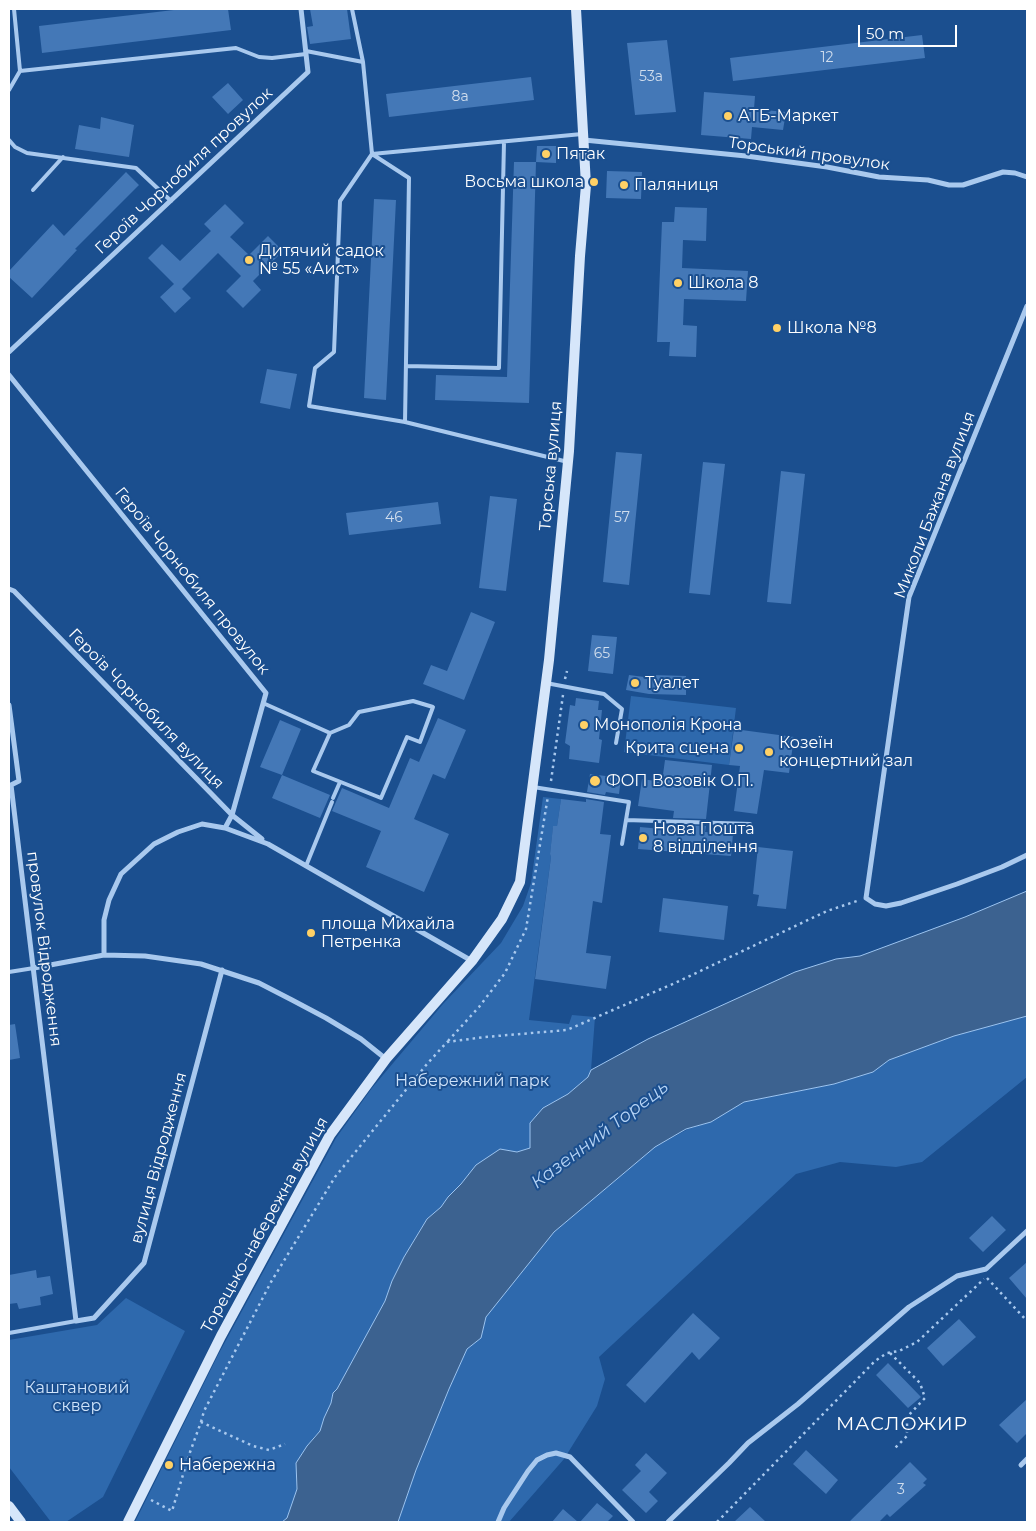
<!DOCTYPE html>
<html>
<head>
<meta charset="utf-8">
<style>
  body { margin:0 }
  #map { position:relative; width:1036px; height:1531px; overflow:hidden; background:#1b4f8f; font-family:Montserrat,sans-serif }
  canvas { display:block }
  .frame { position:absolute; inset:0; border:10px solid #fff; pointer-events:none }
  .scale { position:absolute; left:858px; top:25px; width:99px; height:22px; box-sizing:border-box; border:2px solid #fff; border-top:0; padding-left:6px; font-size:15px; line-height:18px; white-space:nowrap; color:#fff; -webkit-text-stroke:4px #1b4f8f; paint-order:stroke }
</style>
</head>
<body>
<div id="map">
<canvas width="1036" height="1531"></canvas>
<div class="frame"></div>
<div class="scale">50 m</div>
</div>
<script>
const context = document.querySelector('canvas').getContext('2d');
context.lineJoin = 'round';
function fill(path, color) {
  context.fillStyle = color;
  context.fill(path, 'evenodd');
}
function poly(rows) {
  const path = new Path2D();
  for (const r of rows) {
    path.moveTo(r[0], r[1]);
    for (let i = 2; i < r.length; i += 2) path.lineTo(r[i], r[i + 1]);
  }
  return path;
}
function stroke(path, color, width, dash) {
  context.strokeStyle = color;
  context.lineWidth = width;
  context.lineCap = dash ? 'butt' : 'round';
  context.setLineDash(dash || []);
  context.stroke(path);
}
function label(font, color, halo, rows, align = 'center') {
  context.font = font + ' Montserrat,sans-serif';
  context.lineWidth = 4;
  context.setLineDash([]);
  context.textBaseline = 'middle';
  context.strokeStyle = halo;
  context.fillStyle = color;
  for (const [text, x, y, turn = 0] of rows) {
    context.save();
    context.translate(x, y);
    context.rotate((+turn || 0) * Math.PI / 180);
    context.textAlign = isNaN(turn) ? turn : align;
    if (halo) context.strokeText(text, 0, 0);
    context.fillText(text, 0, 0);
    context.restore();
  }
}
fill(poly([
  [631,696,736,708,729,765,624,752],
  [543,797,561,799,557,826,553,827,550,854,551,857,529,1020,569,1024,572,1015,595,1017,591,1070,588,1077,568,1094,543,1108,531,1122,531,1148,517,1152,509,1151,476,1165,461,1184,448,1197,441,1207,427,1219,421,1228,404,1257,392,1281,385,1301,337,1389,333,1393,331,1403,324,1418,320,1431,314,1437,301,1455,296,1479,297,1489,287,1518,282,1522,135,1522,218,1355,336,1138,372,1088,443,1004,501,943,523,906,531,883],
  [1027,1016,1027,1077,922,1162,896,1167,840,1162,796,1174,599,1357,605,1379,597,1406,564,1459,509,1522,398,1522,416,1470,449,1389,467,1349,481,1338,486,1317,554,1232,655,1147,688,1129,711,1122,744,1102,834,1084,873,1072,889,1060,954,1036],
  [126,1298,185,1331,103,1497,66,1522,51,1522,9,1467,9,1340,97,1325]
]), '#2e69ad');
const water = poly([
  [1027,891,1027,1016,954,1036,889,1060,873,1072,834,1084,744,1102,711,1122,686,1129,655,1147,554,1232,486,1317,481,1338,467,1349,449,1389,416,1470,398,1522,282,1522,287,1518,297,1489,296,1463,307,1446,320,1431,324,1418,331,1403,333,1393,337,1389,385,1301,392,1281,404,1257,427,1219,441,1207,448,1197,461,1184,476,1165,500,1149,517,1152,530,1148,530,1123,543,1108,568,1094,588,1077,591,1070,648,1039,795,972,836,959,860,956,965,917,1027,891]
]);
fill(water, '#3c6290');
stroke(water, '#9cc4f0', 1);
fill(poly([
  [182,9,228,9,231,30,42,53,39,26],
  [310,9,347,9,351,39,310,44,307,27,313,26],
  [922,35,925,58,733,81,730,58],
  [667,40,676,112,635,115,627,43],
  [531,77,534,100,389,117,386,94],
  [228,83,243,100,228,114,212,97],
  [704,92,755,96,754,109,786,112,783,130,752,127,751,139,701,135],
  [101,117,134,125,129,157,75,149,79,125,100,129],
  [537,146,556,146,556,163,536,162],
  [514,162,536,162,529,403,435,400,436,375,507,377],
  [607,171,642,172,641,199,606,198],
  [126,172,139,185,75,249,77,250,32,298,9,277,9,271,53,224,64,236],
  [374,199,396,200,386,400,364,398],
  [225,204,244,223,230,237,249,255,268,236,283,251,253,281,261,290,243,308,226,291,241,276,218,253,182,289,191,298,175,313,160,297,174,284,148,258,162,244,180,261,211,231,204,224],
  [675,207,707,208,706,241,683,240,682,268,748,271,746,301,684,299,683,325,697,326,696,357,669,356,670,342,657,342,662,222,674,222],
  [267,369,297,374,290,409,260,403],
  [616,452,642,454,629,585,603,582],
  [703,462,725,464,710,595,689,593],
  [781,471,805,474,791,604,767,602],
  [490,496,517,499,506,591,479,588],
  [438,502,441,524,349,535,346,513],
  [471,612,495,622,464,700,423,684,431,665,447,671],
  [592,635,617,637,613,674,588,671],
  [629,675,652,678,652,675,686,676,686,695,649,694,626,690],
  [576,698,599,701,598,710,602,710,599,739,602,740,599,763,569,759,570,746,565,743,570,705,575,706],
  [438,718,466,730,445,779,433,774,414,819,449,834,424,892,366,867,381,831,332,811,342,788,389,808,410,758,419,762],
  [280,720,301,729,282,775,330,795,320,818,272,798,282,775,260,767],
  [734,729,794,737,789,773,764,770,757,814,734,811,740,766,729,765],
  [665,760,712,765,706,819,673,818,674,811,638,806,642,779,662,782],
  [590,774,621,778,619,794,606,792,605,795,587,792],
  [561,799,586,802,586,799,604,802,600,834,611,835,602,903,593,901,586,953,611,956,606,989,535,979,551,857,550,854,553,826,557,826],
  [672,825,706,826,705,832,733,834,731,856,638,849,640,827,672,830],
  [758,847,793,851,786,909,757,906,759,895,753,894],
  [663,898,728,906,724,940,659,932],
  [15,1024,20,1058,9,1060,9,1025],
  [992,1216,1006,1230,983,1252,969,1238],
  [1027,1262,1027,1299,1009,1278],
  [36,1270,37,1278,50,1276,53,1294,40,1297,41,1305,19,1309,17,1303,9,1304,9,1275],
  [693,1313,720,1338,699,1360,692,1352,645,1403,626,1385],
  [959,1319,976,1337,943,1366,927,1348],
  [888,1363,921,1397,908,1408,876,1375],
  [1027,1399,1027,1433,1017,1443,999,1425],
  [806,1450,838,1480,826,1494,793,1464],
  [646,1453,667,1473,649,1492,658,1501,646,1513,622,1490,641,1471,635,1465],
  [910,1462,927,1479,923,1483,926,1485,890,1517,887,1514,879,1522,849,1522],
  [597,1503,613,1516,607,1522,580,1522],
  [750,1507,766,1522,734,1522],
  [563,1509,578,1522,552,1522]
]), '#4478b7');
stroke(poly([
  [565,679,567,671],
  [551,781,563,695],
  [448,1041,479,1007,505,973,526,929,548,796],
  [987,1278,1027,1321],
  [890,1353,920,1383,925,1398,907,1417,907,1436,895,1448],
  [201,1422,204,1411,271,1282,335,1177,427,1064,447,1042,485,1037,567,1030,675,983,827,911,860,900],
  [151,1500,172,1511,189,1455,201,1422,253,1446,269,1450,285,1444],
  [717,1522,875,1361,887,1353,899,1351,917,1342,984,1279]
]), '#a9c9ee', 2.5, [2.5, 4]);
stroke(poly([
  [352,9,363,62],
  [306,51,363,62,372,154,582,134],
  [20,71,236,48,259,57,272,58,306,54],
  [9,90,20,71,14,9],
  [9,140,15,147,27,153,136,168,171,201],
  [33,190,63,157],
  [406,366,499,368,504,142],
  [405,422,309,406,315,368,334,352,340,201,372,154,409,178,405,422,568,462],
  [546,683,604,694,622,709,616,743],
  [263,703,330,733,313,771,381,798,407,737,420,742,433,707,413,701,359,712,349,725,330,733],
  [533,787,629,802,622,844],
  [333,798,340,782],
  [626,820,750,824],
  [306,866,332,802],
  [9,972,34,968],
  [9,1333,76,1321]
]), '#a9c9ee', 4);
stroke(poly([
  [584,140,746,156,827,167,879,177,928,180,949,185,963,185,1003,172,1015,173,1027,177],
  [1027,306,909,597,866,898,875,904,886,906,901,903,957,884,1002,867,1027,855],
  [9,352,308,72,301,9],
  [9,375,266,693,232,815,225,828],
  [9,589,14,591,232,815,262,839],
  [9,705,19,781,11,785,76,1321,94,1318,144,1263,222,970],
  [104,955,104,920,109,900,121,874,154,844,178,832,202,824,225,828,268,844,472,961],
  [34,968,104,955,145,956,201,964,259,983,292,1000,326,1018,361,1039,386,1059],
  [1021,1465,1027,1459],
  [498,1522,504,1508,528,1471,537,1460,547,1455,556,1453,570,1457,633,1522],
  [668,1522,729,1463,748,1443,798,1404,909,1307,957,1276,986,1269,1027,1231]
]), '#a9c9ee', 5);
stroke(poly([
  [9,1506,21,1522],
  [128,1522,221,1336,330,1135,386,1059,472,961,502,919,520,882,549,660,569,451,580,256,586,185,576,9]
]), '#d6e6fa', 10);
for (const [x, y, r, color] of [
  [728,116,5,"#ffd166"],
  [546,154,5,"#ffd166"],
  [594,182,5,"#ffd166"],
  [624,185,5,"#ffd166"],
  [249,260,5,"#ffd166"],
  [678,283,5,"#ffd166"],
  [777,328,5,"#ffd166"],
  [635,683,5,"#ffd166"],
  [584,725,5,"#ffd166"],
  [739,748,5,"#ffd166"],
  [769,752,5,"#ffd166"],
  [595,781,6,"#ffd166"],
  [643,838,5,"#ffd166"],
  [311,933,5,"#ffd166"],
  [169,1465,5,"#ffd166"]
]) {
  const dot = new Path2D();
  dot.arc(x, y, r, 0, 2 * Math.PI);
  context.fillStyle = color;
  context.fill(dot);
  stroke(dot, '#1b4f8f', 2);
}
label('14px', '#d0dded', null, [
  ["12",827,58],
  ["53а",651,77],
  ["8а",460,97],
  ["46",394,518],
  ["57",622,518],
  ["65",602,654],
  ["3",901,1490]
]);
label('16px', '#fff', '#1b4f8f', [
  ["АТБ-Маркет",738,116],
  ["Пятак",556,154],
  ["Восьма школа",584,182,"right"],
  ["Паляниця",634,185],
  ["Дитячий садок",259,251],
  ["№ 55 «Аист»",259,269],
  ["Школа 8",688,283],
  ["Школа №8",787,328],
  ["Туалет",645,683],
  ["Монополія Крона",594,725],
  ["Козеїн",779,743],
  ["концертний зал",779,761],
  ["Крита сцена",729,748,"right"],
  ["ФОП Возовік О.П.",606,781],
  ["Нова Пошта",653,829],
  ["8 відділення",653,847],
  ["площа Михайла",321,924],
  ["Петренка",321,942],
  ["Набережна",179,1465]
], 'left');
label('16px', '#fff', '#1b4f8f', [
  ["Торський провулок",809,154,8],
  ["Героїв Чорнобиля провулок",184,171,-43],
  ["Торська вулиця",551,466,-85],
  ["Миколи Бажана вулиця",935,505,-69],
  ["Героїв Чорнобиля провулок",192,581,51],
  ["Героїв Чорнобиля вулиця",146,709,46],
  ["провулок Відродження",44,949,83],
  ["вулиця Відродження",159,1158,-75],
  ["Торецько-набережна вулиця",265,1225,-61]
]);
label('16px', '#cfe3fa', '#1b4f8f', [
  ["Набережний парк",472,1081],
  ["Каштановий",77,1388],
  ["сквер",77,1406]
]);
label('italic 18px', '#b5d3f5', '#1b4f8f', [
  ["Казенний Торець",600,1135,-37]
]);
context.letterSpacing = '1px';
label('19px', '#fff', '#1b4f8f', [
  ["МАСЛОЖИР",902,1424]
]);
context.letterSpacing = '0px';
</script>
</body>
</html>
